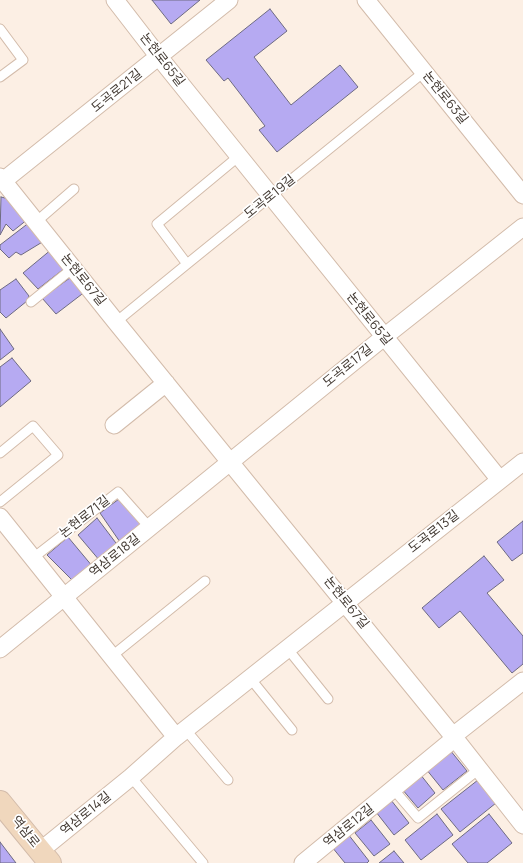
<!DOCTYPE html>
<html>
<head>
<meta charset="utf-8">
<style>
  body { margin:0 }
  canvas { display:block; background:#fcefe4 }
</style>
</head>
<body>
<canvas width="523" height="863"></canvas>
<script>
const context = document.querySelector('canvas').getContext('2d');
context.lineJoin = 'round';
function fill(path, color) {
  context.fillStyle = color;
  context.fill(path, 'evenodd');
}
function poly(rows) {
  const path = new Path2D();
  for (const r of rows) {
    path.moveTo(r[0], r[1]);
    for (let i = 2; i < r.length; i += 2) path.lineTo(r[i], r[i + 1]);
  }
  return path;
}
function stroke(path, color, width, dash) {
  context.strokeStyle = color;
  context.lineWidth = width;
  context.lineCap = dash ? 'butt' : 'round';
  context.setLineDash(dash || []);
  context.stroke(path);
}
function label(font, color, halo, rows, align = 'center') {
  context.font = font + ' Manrope,"Noto Sans KR",sans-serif';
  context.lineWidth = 3.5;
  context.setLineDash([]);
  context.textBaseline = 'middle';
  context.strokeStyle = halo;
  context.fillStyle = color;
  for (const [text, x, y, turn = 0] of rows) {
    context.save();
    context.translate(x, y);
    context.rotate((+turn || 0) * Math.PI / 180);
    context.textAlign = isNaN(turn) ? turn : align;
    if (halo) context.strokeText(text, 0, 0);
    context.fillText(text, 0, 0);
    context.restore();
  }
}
const building = poly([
  [152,0,200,0,171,24,152,0],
  [270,9,287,31,254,57,291,105,340,65,358,87,277,152,259,130,265,126,228,78,224,81,206,60,270,9],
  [1,197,13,200,28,219,13,231,6,224,0,235,1,197],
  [30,222,44,241,21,255,16,252,9,258,0,249,0,245,30,222],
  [52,249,65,268,38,289,23,273,52,249],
  [74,275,86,291,56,314,42,298,74,275],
  [16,279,29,296,27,301,6,318,0,312,0,290,16,279],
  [0,329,14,349,0,360,0,329],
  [12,358,31,381,0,407,0,367,12,358],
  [119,499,143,526,120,542,100,513,119,499],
  [97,518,119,547,100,561,78,535,97,518],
  [523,521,523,553,512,561,497,542,523,521],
  [68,537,93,567,74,582,47,555,68,537],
  [484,556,504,580,487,593,523,636,523,664,512,673,460,611,439,628,422,608,484,556],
  [450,750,467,771,443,790,426,769,450,750],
  [420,774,435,793,418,808,402,789,420,774],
  [478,780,496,803,460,832,441,809,478,780],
  [391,800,409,823,394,835,376,812,391,800],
  [437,814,453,835,421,860,405,840,437,814],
  [489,814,512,843,487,863,468,863,452,844,489,814],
  [371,820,390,844,374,856,355,833,371,820],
  [348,834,369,861,367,863,345,863,332,847,348,834],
  [0,842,16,863,0,863,0,842],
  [394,851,404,863,379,863,394,851]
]);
fill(building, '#b6aaf2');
stroke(building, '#6e6b82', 1);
const service = poly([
  [0,29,23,60,0,77],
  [36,222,74,189],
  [187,264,157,224,239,156],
  [31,302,73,268],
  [116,322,187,264,424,72],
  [0,453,33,426,58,455,0,502],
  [33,558,118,492,150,528],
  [287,648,328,699],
  [112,656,205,581],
  [250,678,292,730],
  [185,729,228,780],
  [131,777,203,863],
  [394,790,418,818,479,769]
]);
const minor = poly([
  [115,0,159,57,500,480],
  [366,0,523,195],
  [0,177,116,322,453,736,523,825],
  [3,181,229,0],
  [114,425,166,383],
  [0,517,176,737],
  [0,649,384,337,523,227],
  [453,736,523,681],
  [40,851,131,777,176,737,523,462],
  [303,863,455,738]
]);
const secondary = poly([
  [0,802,50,863]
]);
stroke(service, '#d3bcab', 11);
stroke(minor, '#d3bcab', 19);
stroke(secondary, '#d3bcab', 24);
stroke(service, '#fff', 9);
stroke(minor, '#fff', 17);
stroke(secondary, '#f0d7bd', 22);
label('13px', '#433a33', '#fff', [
  ["논현로65길",162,60,52],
  ["도곡로21길",117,91,-39],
  ["논현로63길",445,98,51],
  ["도곡로19길",270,197,-39],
  ["논현로67길",83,280,51],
  ["논현로65길",369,319,51],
  ["도곡로17길",348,366,-39],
  ["논현로71길",85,517,-38],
  ["도곡로13길",434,532,-38],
  ["역삼로18길",115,556,-39],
  ["논현로67길",346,603,51],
  ["역삼로14길",86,814,-39],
  ["역삼로12길",349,826,-39],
  ["역삼로",25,832,51]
]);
</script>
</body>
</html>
